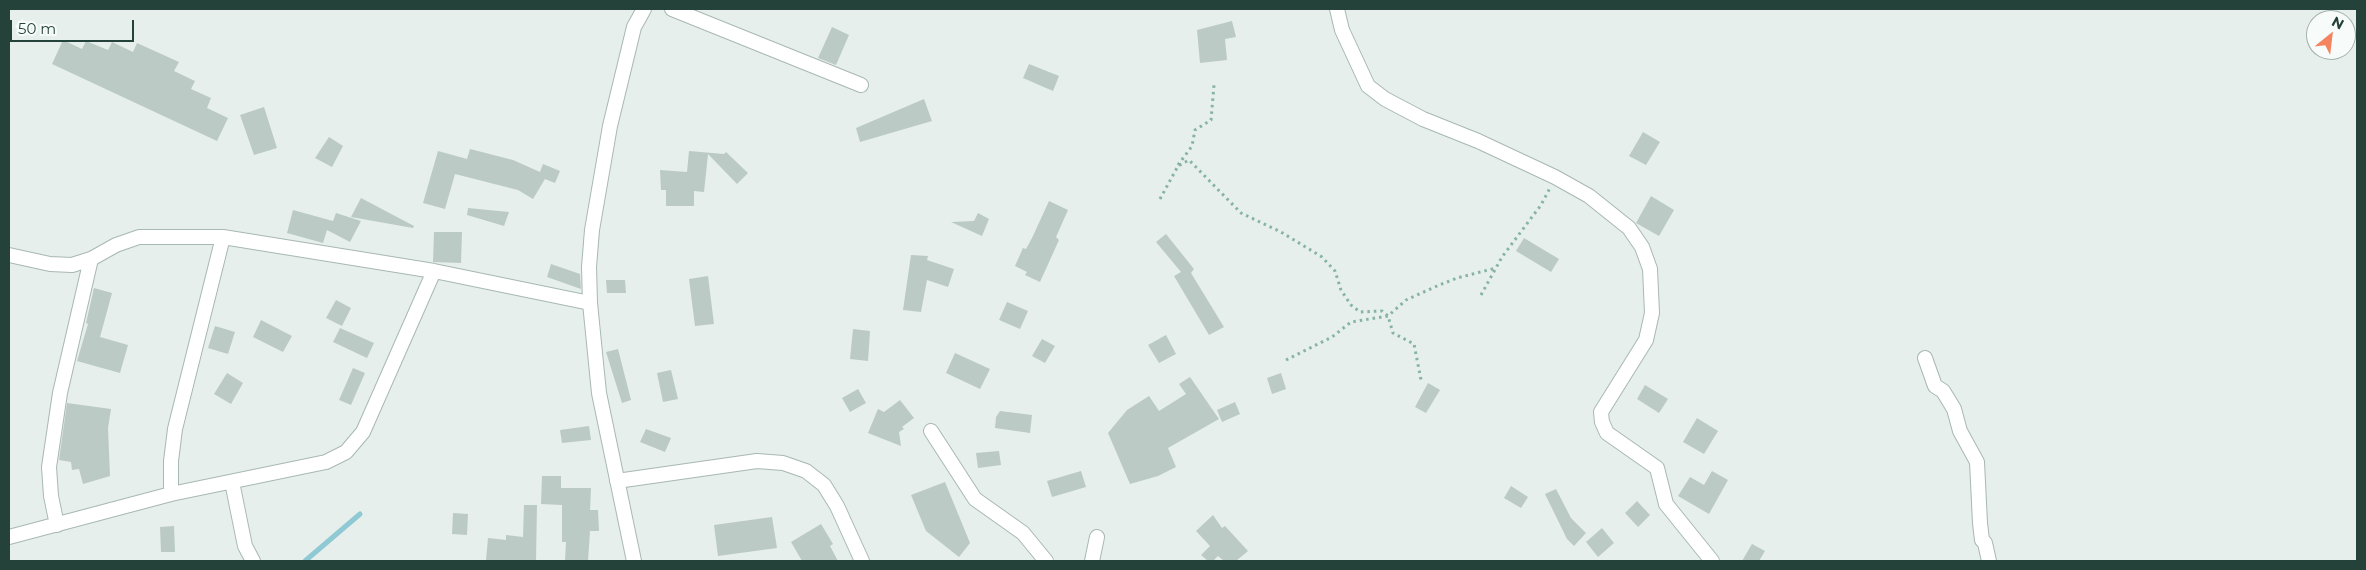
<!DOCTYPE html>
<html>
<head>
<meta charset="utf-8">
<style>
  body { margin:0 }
  #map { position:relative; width:2366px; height:570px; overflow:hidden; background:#e6efeb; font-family:Montserrat,sans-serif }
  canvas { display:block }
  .frame { position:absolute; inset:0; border:10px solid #24423a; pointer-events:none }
  .north { position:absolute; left:2306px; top:10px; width:50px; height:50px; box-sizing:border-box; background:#f7fbf9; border:1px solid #a3b1ad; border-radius:50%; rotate:29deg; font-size:14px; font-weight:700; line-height:20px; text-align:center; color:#24423a }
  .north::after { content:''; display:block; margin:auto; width:18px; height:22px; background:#f4845f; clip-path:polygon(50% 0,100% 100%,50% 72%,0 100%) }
  .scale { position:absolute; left:10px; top:20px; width:124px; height:22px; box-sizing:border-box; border:2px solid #24423a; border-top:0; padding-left:6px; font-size:15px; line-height:18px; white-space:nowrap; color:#24423a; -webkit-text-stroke:4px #f7fbf9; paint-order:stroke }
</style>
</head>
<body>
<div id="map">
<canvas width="2366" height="570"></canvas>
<div class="frame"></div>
<div class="north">N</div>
<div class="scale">50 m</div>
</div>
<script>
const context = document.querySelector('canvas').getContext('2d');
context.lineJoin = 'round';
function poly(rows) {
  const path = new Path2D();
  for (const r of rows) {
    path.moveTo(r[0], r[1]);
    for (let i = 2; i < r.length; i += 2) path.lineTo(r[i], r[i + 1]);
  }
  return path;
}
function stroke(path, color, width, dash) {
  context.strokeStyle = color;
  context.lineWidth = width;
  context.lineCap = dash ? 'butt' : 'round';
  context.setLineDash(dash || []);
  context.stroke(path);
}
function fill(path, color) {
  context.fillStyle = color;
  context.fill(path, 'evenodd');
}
stroke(poly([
  [305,561,360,514]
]), '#8ec9d4', 5);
fill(poly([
  [1232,21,1236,37,1225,39,1227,60,1200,63,1197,30],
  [832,27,849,35,836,65,818,58],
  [63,40,82,49,86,41,108,50,112,42,133,52,137,43,179,62,174,71,195,81,191,89,211,98,207,108,228,118,217,141,52,64],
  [1029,64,1059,76,1053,91,1023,78],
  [924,99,932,121,860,142,856,128],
  [264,107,277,148,254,155,240,115],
  [1643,132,1660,142,1646,165,1629,156],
  [329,137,343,146,332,167,315,158],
  [470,149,513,160,540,172,543,164,560,171,555,183,545,179,533,199,518,190,455,174,445,209,423,203,438,151,467,159],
  [689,151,724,154,726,152,748,173,737,184,708,154,704,192,694,191,694,206,666,206,666,190,661,190,660,170,687,172],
  [1651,196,1674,210,1659,236,1636,223],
  [361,198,414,226,413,228,351,217],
  [1049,201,1068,210,1056,237,1059,240,1040,282,1025,275,1027,272,1015,266,1023,248,1026,249,1032,238],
  [468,208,509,212,504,226,467,215],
  [293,210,333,221,336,213,361,221,350,242,327,230,323,243,287,233],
  [978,213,989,219,982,236,951,222,974,221],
  [434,232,462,232,461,263,433,262],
  [1166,234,1194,269,1191,273,1224,327,1209,335,1174,276,1181,272,1156,242],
  [1524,238,1559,259,1551,272,1516,251],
  [911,255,928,256,927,260,954,269,948,287,927,280,921,312,903,310],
  [551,264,580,274,581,289,547,277],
  [708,276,714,324,695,326,689,279],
  [606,280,625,280,626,293,607,293],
  [94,288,112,293,100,337,128,345,120,373,77,361,88,324,86,323],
  [336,300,351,308,342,326,326,318],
  [1007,302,1028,311,1020,329,999,320],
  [261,320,292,336,283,352,253,337],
  [215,326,235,332,228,354,208,348],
  [340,328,374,343,367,358,333,342],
  [853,329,870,331,868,361,850,359],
  [1166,335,1176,354,1159,363,1148,345],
  [1042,339,1055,346,1045,363,1032,356],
  [618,349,631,400,622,403,606,352],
  [955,353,990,369,980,389,946,373],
  [353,368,365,373,351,405,339,400],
  [671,370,678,399,663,402,657,373],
  [227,373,243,383,231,404,214,394],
  [1281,373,1286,389,1272,394,1267,378],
  [1190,377,1219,419,1168,448,1176,467,1158,476,1130,484,1108,433,1127,410,1149,396,1159,411,1186,394,1179,384],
  [1428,383,1440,390,1426,413,1415,407],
  [1645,385,1668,399,1659,413,1637,399],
  [858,389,866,403,850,412,842,398],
  [900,400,914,418,902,427,904,429,899,432,901,446,868,433,878,409,884,412],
  [1235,402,1240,414,1222,422,1217,410],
  [67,403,111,409,108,428,110,476,83,484,79,469,72,470,71,462,59,460],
  [1000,411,1032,415,1030,433,995,428,996,417],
  [1697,418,1718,431,1704,454,1683,442],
  [589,426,591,440,562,443,560,430],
  [646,429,671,438,665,452,640,442],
  [999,451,1001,465,978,468,976,453],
  [1081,471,1086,487,1052,497,1047,481],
  [1712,471,1728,480,1709,514,1678,496,1690,477,1704,485],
  [542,476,561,476,561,488,591,488,590,510,598,510,599,531,590,531,588,561,565,560,566,542,562,542,562,505,541,504],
  [945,482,970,543,959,557,926,531,911,495],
  [1511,486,1528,497,1521,508,1504,498],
  [1556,489,1571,518,1586,533,1574,546,1567,539,1545,494],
  [1637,501,1650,515,1638,527,1625,513],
  [524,505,537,505,536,561,486,560,488,538,506,540,506,535,523,537],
  [453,513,468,514,467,535,452,534],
  [1213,515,1222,528,1225,526,1248,551,1236,561,1224,561,1218,556,1213,561,1208,561,1201,555,1210,546,1196,531],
  [772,517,777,548,718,556,714,525],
  [821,524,833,544,830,546,838,561,802,561,791,542],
  [174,526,175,552,161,552,160,527],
  [1602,528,1614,543,1598,557,1586,542],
  [1752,544,1765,551,1759,561,1742,561]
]), '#bbcac4');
const minor = poly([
  [672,9,861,85],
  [1337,9,1342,30,1368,86,1385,99,1423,119,1478,141,1555,177,1589,196,1629,228,1642,247,1650,269,1652,313,1646,340,1601,412,1602,422,1607,433,1657,468,1666,504,1712,561],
  [9,255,50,264,72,265,91,259,116,245,139,237,223,237,434,271,590,303],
  [1925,358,1935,386,1943,391,1954,409,1960,431,1977,462,1980,523,1982,540,1985,543,1989,561],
  [931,431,975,499,1023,533,1046,561],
  [617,481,757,461,783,463,806,471,824,485,837,506,862,561],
  [232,482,245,546,253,561],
  [171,494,171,461,175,429,223,237],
  [57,525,51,496,49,467,60,393,91,259],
  [9,537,171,494,326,462,346,452,363,432,434,271],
  [634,561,599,393,590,303,589,267,592,230,610,126,634,27,644,9],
  [1092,561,1097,537]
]);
stroke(minor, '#a8b8b2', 16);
stroke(poly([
  [1178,165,1192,146,1195,130,1211,120,1214,85],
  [1160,199,1178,166,1189,160,1241,213,1281,232,1322,257,1335,271,1341,290,1351,305,1360,312,1382,311,1388,316,1393,333,1414,344,1421,380],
  [1481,295,1502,257,1541,205,1550,188],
  [1286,360,1332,337,1351,322,1388,316,1406,300,1437,286,1457,278,1496,268]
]), '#86b3a5', 3, [2.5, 4]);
stroke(minor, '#fff', 14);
</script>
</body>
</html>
